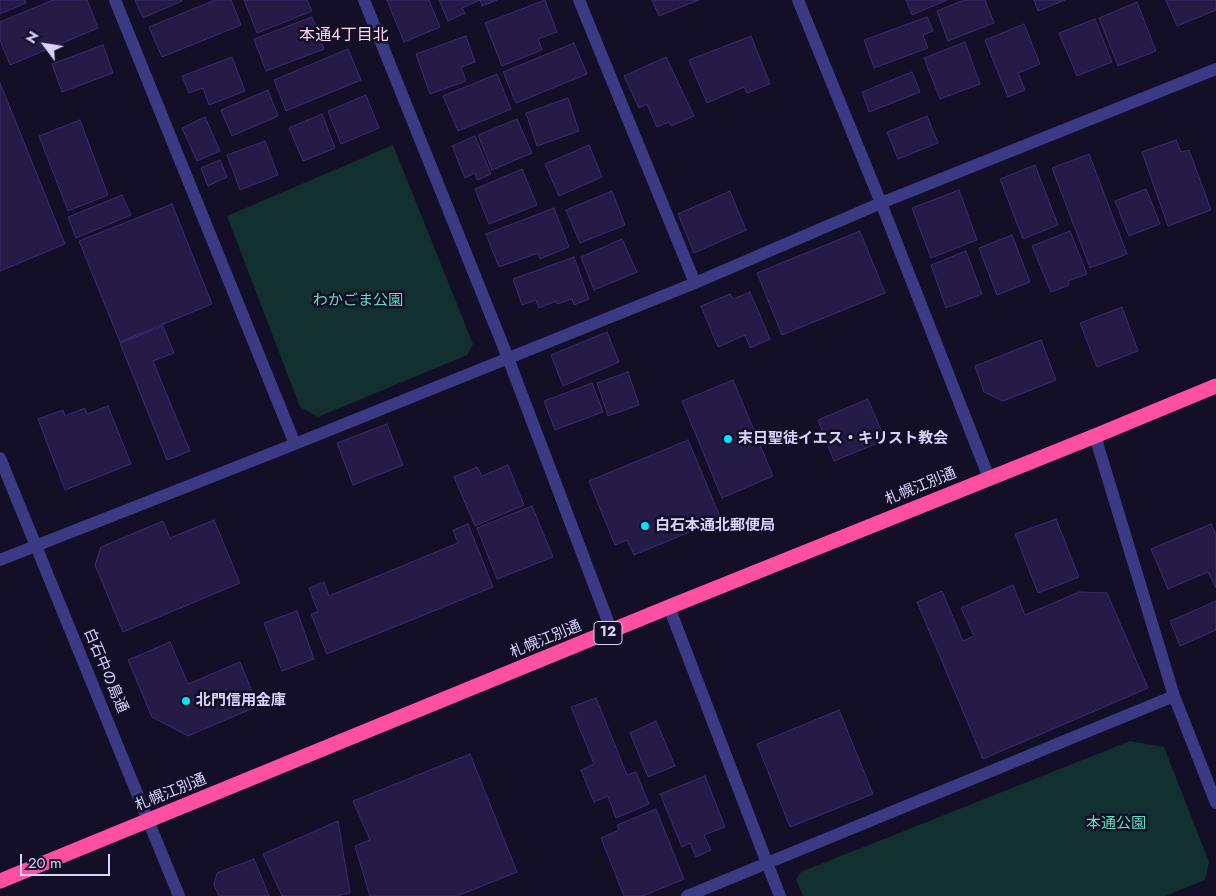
<!DOCTYPE html>
<html>
<head>
<meta charset="utf-8">
<style>
  body { margin:0 }
  #map { position:relative; width:1216px; height:896px; overflow:hidden; background:#130f26; font-family:Jost,sans-serif }
  canvas { display:block }
  .north { position:absolute; left:20px; top:20px; width:50px; height:50px; -webkit-text-stroke:4px #130f26; paint-order:stroke; rotate:301deg; font-size:14px; font-weight:700; line-height:20px; text-align:center; color:#d9d4ff }
  .north::after { content:''; display:block; margin:auto; width:18px; height:22px; background:#d9d4ff; clip-path:polygon(50% 0,100% 100%,50% 72%,0 100%) }
  .scale { position:absolute; left:20px; top:854px; width:90px; height:22px; box-sizing:border-box; border:2px solid #d9d4ff; border-top:0; padding-left:6px; font-size:15px; line-height:18px; white-space:nowrap; color:#d9d4ff; -webkit-text-stroke:4px #130f26; paint-order:stroke }
</style>
</head>
<body>
<div id="map">
<canvas width="1216" height="896"></canvas>
<div class="north">N</div>
<div class="scale">20 m</div>
</div>
<script>
const context = document.querySelector('canvas').getContext('2d');
context.lineJoin = 'round';
function fill(path, color) {
  context.fillStyle = color;
  context.fill(path, 'evenodd');
}
function poly(rows) {
  const path = new Path2D();
  for (const r of rows) {
    path.moveTo(r[0], r[1]);
    for (let i = 2; i < r.length; i += 2) path.lineTo(r[i], r[i + 1]);
  }
  return path;
}
function stroke(path, color, width, dash) {
  context.strokeStyle = color;
  context.lineWidth = width;
  context.lineCap = dash ? 'butt' : 'round';
  context.setLineDash(dash || []);
  context.stroke(path);
}
function label(font, color, halo, rows, align = 'center') {
  context.font = font + ' Jost,"Noto Sans JP",sans-serif';
  context.lineWidth = 5;
  context.setLineDash([]);
  context.textBaseline = 'middle';
  context.strokeStyle = halo;
  context.fillStyle = color;
  for (const [text, x, y, turn = 0] of rows) {
    context.save();
    context.translate(x, y);
    context.rotate((+turn || 0) * Math.PI / 180);
    context.textAlign = isNaN(turn) ? turn : align;
    if (halo) context.strokeText(text, 0, 0);
    context.fillText(text, 0, 0);
    context.restore();
  }
}
fill(poly([
  [393,145,473,344,467,355,318,417,300,407,227,216],
  [1130,741,1164,747,1209,862,1205,880,1165,896,803,896,796,880,801,872]
]), '#12302f');
const building = poly([
  [0,0,25,0,26,3,0,14,0,0],
  [53,0,87,0,98,28,10,65,0,40,0,22,53,0],
  [135,0,181,0,182,1,143,18,135,0],
  [215,0,231,0,241,25,162,57,149,27,215,0],
  [244,0,307,0,312,11,257,33,244,0],
  [387,0,429,0,440,27,404,42,387,0],
  [439,0,497,0,482,6,480,0,462,8,465,13,448,21,439,0],
  [545,0,557,32,538,39,542,50,502,66,485,23,545,0],
  [652,0,699,0,659,16,652,0],
  [906,0,947,0,912,15,906,0],
  [964,0,985,0,994,23,948,41,937,11,964,0],
  [1034,0,1065,0,1038,11,1034,0],
  [1166,0,1216,0,1216,10,1177,26,1166,0],
  [1137,2,1156,51,1118,66,1099,18,1137,2],
  [312,17,324,49,266,71,254,39,312,17],
  [927,17,933,31,923,35,928,48,874,68,864,40,927,17],
  [1095,19,1112,62,1077,76,1059,33,1095,19],
  [1024,24,1040,64,1018,73,1025,90,1008,97,985,40,1024,24],
  [466,36,475,62,461,67,466,81,430,94,416,54,466,36],
  [751,36,770,84,747,93,744,87,707,103,689,60,751,36],
  [965,42,980,84,940,99,924,58,965,42],
  [574,43,587,74,516,103,503,72,574,43],
  [103,45,113,73,62,92,52,64,103,45],
  [348,49,361,80,286,111,274,80,348,49],
  [232,57,245,91,209,105,203,88,189,93,182,76,232,57],
  [666,57,694,116,671,126,669,122,657,127,647,104,639,108,624,76,666,57],
  [912,72,920,92,869,112,862,92,912,72],
  [497,74,511,109,458,131,443,96,497,74],
  [0,83,65,244,0,271,0,83],
  [268,90,278,116,232,136,221,110,268,90],
  [366,95,379,128,341,144,328,111,366,95],
  [568,98,579,131,537,146,526,113,568,98],
  [322,114,335,148,303,161,289,128,322,114],
  [927,116,938,143,898,159,887,132,927,116],
  [205,117,220,151,197,161,182,128,205,117],
  [517,119,532,153,492,170,478,135,517,119],
  [80,120,108,195,68,211,39,136,80,120],
  [475,136,491,174,477,180,475,173,465,178,452,146,475,136],
  [1176,140,1181,152,1189,150,1211,210,1168,226,1142,152,1176,140],
  [265,141,278,175,240,190,227,155,265,141],
  [589,145,602,177,559,196,545,164,589,145],
  [1089,154,1127,254,1090,268,1052,168,1089,154],
  [220,160,227,177,208,186,201,168,220,160],
  [1035,165,1058,225,1023,239,1000,179,1035,165],
  [522,169,537,205,489,224,475,189,522,169],
  [1146,189,1160,224,1129,236,1115,201,1146,189],
  [959,190,977,240,931,258,912,208,959,190],
  [612,191,625,225,580,243,566,210,612,191],
  [730,191,746,230,694,253,678,214,730,191],
  [122,195,131,215,76,238,68,217,122,195],
  [172,204,212,304,120,342,79,241,172,204],
  [554,208,569,247,540,259,538,253,499,267,486,234,554,208],
  [860,231,885,293,782,335,757,273,860,231],
  [1070,231,1087,274,1068,281,1069,285,1051,292,1032,246,1070,231],
  [1012,235,1030,282,997,295,979,248,1012,235],
  [622,239,637,272,594,290,581,257,622,239],
  [966,251,982,294,946,308,931,265,966,251],
  [574,257,589,299,574,305,572,299,557,304,556,301,539,308,536,300,522,305,513,279,574,257],
  [750,292,770,339,750,348,745,335,718,347,701,306,730,294,733,299,750,292],
  [1122,307,1138,351,1097,367,1080,323,1122,307],
  [163,326,174,353,153,361,190,451,167,460,120,343,163,326],
  [607,332,619,362,563,386,551,355,607,332],
  [1041,340,1056,380,1003,401,984,392,975,366,1041,340],
  [628,372,639,405,608,416,597,383,628,372],
  [733,380,773,476,722,498,682,401,733,380],
  [592,383,603,412,555,430,544,401,592,383],
  [868,399,885,440,834,461,818,420,868,399],
  [108,406,131,464,65,490,38,419,63,410,65,416,85,408,87,414,108,406],
  [387,424,403,465,353,485,337,443,387,424],
  [688,440,721,519,634,555,627,540,615,545,589,481,688,440],
  [508,465,524,505,475,526,454,477,477,467,482,476,508,465],
  [532,506,553,557,497,579,477,528,532,506],
  [1056,519,1079,577,1038,593,1015,534,1056,519],
  [214,520,240,583,123,632,95,565,101,547,163,521,170,538,214,520],
  [468,524,493,587,327,654,311,614,318,612,309,588,324,582,329,596,458,543,453,530,468,524],
  [1211,524,1216,535,1216,588,1208,572,1168,589,1151,549,1211,524],
  [1013,585,1025,615,1079,592,1107,593,1148,688,983,759,917,602,942,591,963,641,974,636,961,608,1013,585],
  [1216,601,1216,630,1180,646,1170,621,1216,601],
  [297,611,314,659,282,671,264,623,297,611],
  [170,642,188,684,240,662,258,706,188,736,152,717,128,660,170,642],
  [596,698,627,775,636,772,649,804,616,818,608,796,594,802,581,770,594,764,571,707,596,698],
  [839,710,873,794,790,827,757,744,839,710],
  [656,721,675,766,648,777,630,733,656,721],
  [470,754,517,872,457,896,370,896,355,846,370,840,353,801,470,754],
  [705,776,725,827,704,835,711,850,696,857,690,843,682,847,660,794,705,776],
  [656,809,684,879,643,896,624,896,601,838,619,830,617,825,656,809],
  [338,821,350,893,336,896,282,896,263,854,338,821],
  [254,859,269,896,219,896,214,885,217,873,254,859]
]);
fill(building, '#241b47');
stroke(building, '#3b2d73', 1);
stroke(poly([
  [115,0,295,444],
  [364,0,508,358,612,632],
  [579,0,695,283],
  [798,0,881,203,989,478],
  [1095,436,1174,696,1216,803],
  [0,458,179,896],
  [0,560,295,444,695,283,881,203,1216,69],
  [669,607,767,863,780,896],
  [687,896,1174,696]
]), '#3d3a85', 12);
stroke(poly([
  [0,881,669,607,1095,436,1216,386]
]), '#ff4fa3', 15);
for (const [x, y, r, color] of [
  [728,439,5,"#00e5ff"],
  [645,526,5,"#00e5ff"],
  [186,701,5,"#00e5ff"]
]) {
  const dot = new Path2D();
  dot.arc(x, y, r, 0, 2 * Math.PI);
  context.fillStyle = color;
  context.fill(dot);
  stroke(dot, '#130f26', 2);
}
for (const [x, y, w] of [
  [608,633,28]
]) {
  const box = new Path2D();
  box.roundRect(x - w / 2, y - 11.5, w, 23, 4);
  context.fillStyle = '#130f26';
  context.fill(box);
  stroke(box, '#d9d4ff', 1);
}
label('bold 14px', '#d9d4ff', null, [
  ["12",608,633]
]);
label('15px', '#5fe0c0', '#130f26', [
  ["わかごま公園",358,301],
  ["本通公園",1116,824]
]);
label('bold 15px', '#d9d4ff', '#130f26', [
  ["末日聖徒イエス・キリスト教会",738,439],
  ["白石本通北郵便局",655,526],
  ["北門信用金庫",196,701]
], 'left');
label('15px', '#d9d4ff', '#130f26', [
  ["札幌江別通",921,487,-22],
  ["札幌江別通",546,640,-22],
  ["白石中の島通",105,671,67],
  ["札幌江別通",171,793,-22]
]);
label('16px', '#ffd6f0', '#130f26', [
  ["本通4丁目北",344,36]
]);
</script>
</body>
</html>
